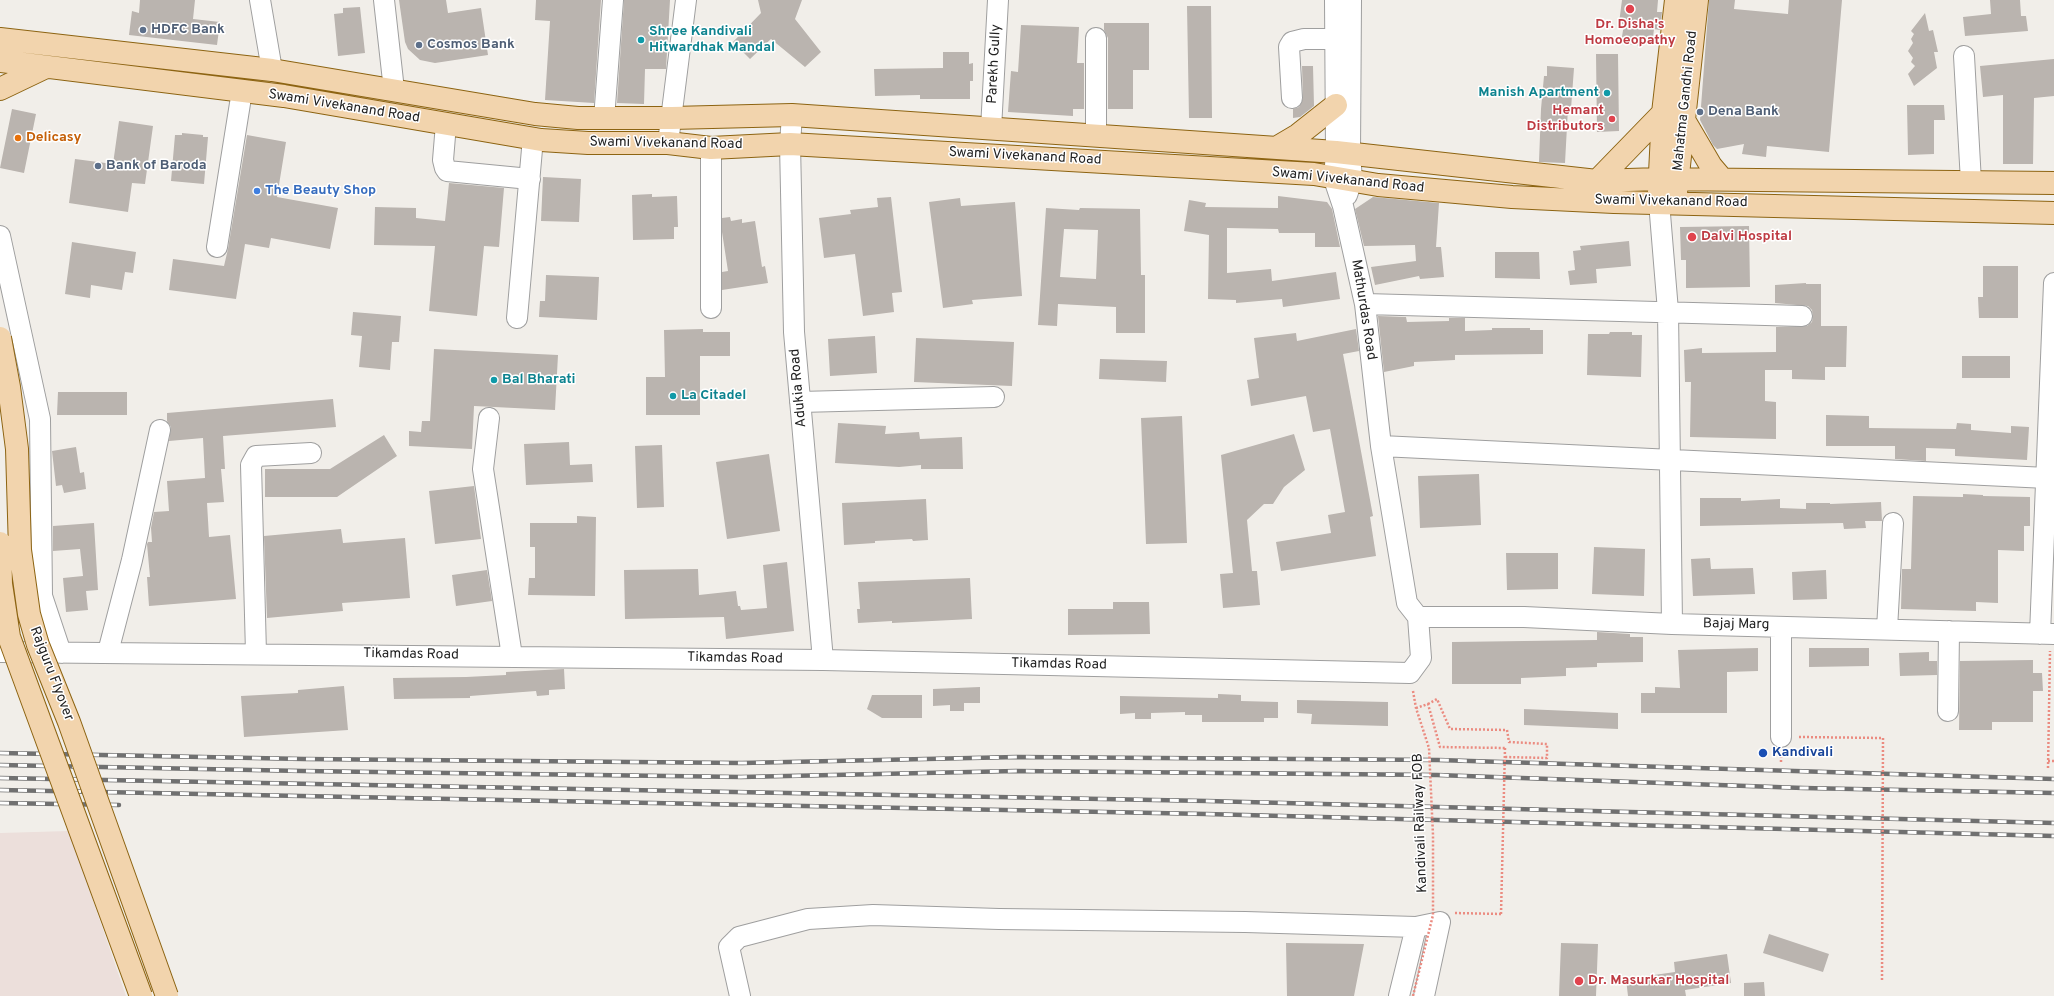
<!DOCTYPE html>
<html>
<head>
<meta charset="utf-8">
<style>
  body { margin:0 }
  canvas { display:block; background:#f1eee9 }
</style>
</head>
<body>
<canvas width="2054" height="996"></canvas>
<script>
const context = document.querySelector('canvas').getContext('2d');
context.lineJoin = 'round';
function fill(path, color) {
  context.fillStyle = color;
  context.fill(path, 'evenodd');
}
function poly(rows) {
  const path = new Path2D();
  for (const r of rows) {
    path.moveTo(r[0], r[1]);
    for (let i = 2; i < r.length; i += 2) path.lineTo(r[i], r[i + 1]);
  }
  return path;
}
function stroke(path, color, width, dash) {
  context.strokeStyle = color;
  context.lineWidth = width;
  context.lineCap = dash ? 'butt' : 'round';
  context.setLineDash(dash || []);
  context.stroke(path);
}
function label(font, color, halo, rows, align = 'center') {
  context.font = font + ' Overpass,sans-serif';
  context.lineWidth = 3;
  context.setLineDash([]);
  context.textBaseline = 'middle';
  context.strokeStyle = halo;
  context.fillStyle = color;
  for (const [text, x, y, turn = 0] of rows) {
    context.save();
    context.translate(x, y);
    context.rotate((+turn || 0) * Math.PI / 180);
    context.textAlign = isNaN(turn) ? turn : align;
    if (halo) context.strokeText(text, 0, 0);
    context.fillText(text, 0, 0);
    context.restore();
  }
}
fill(poly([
  [69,831,126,996,0,996,0,833]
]), '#ecdfdb');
fill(poly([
  [140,0,195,0,193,19,220,22,217,45,129,35,132,11,139,13],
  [399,0,446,0,448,13,481,8,488,55,435,63,420,60,408,49,405,42],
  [536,0,601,0,594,103,545,100,550,21,535,20],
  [624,0,670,0,666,69,645,69,644,104,617,103],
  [758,0,802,0,795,19,821,52,805,67,771,39,750,59,733,42,761,13],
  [1622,0,1658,0,1657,12,1662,12,1660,30,1654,29,1652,45,1643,43,1643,46,1621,43,1624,24,1619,23],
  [1709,0,1735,0,1734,9,1788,14,1789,0,1842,0,1829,152,1767,146,1766,157,1742,154,1744,144,1717,149,1713,145,1700,120],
  [1990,0,2020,0,2021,16,2026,16,2028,31,1965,36,1963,17,1991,14],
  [1187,6,1211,6,1212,118,1189,118],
  [360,7,365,53,338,56,334,14,343,13,343,8],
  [1925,13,1929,31,1933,30,1938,52,1934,52,1937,68,1914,86,1908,74,1915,66,1911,62,1913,58,1908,51,1913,43,1911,39,1914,34,1911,31],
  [1104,23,1149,23,1149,70,1133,70,1133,109,1108,109,1108,38,1104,30],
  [1021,25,1079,27,1077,63,1084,63,1084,109,1073,109,1073,116,1008,112,1011,71,1018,72],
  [943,52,969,52,969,64,973,63,973,81,970,81,970,99,920,99,920,95,875,96,874,69,943,68],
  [1596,54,1618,54,1619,131,1597,132],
  [2054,59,2054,96,2034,98,2033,164,2003,164,2003,95,1983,97,1980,66],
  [1302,66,1313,66,1314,106,1300,117,1293,118,1293,109,1299,107,1303,98],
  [1547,66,1574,68,1571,109,1568,108,1565,163,1539,162,1541,109,1544,76,1547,76],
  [1907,105,1944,105,1945,120,1934,120,1934,154,1908,155],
  [12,109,36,114,24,173,0,168],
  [119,121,153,126,145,184,132,183,128,212,69,203,75,159,113,164],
  [182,133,203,135,203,137,208,137,204,184,171,181,175,135,182,135],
  [247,135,286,142,277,197,338,208,330,249,271,238,269,248,245,244,236,299,169,290,173,259,224,266,228,249],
  [543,177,581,179,579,222,541,221],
  [449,183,504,188,499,247,484,246,477,316,429,311,435,246,374,245,375,207,416,208,416,218,445,221],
  [652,194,652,197,677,196,678,227,674,227,674,239,633,240,632,195],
  [1278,196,1327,202,1332,209,1340,247,1315,247,1315,233,1279,233,1278,229,1227,228,1227,273,1271,269,1272,281,1336,272,1340,299,1283,307,1282,299,1236,303,1236,300,1208,299,1209,235,1184,231,1189,200,1206,203,1205,207,1278,208],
  [891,197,902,292,892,293,894,312,863,316,855,254,824,258,819,218,851,214,850,210,878,207,877,198],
  [1373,197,1439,203,1436,247,1441,247,1444,277,1420,279,1419,276,1375,285,1371,267,1416,261,1415,245,1364,246,1355,209],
  [960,198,961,206,1015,202,1022,296,972,300,973,304,943,308,929,202],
  [1046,208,1079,210,1080,208,1140,209,1141,275,1145,275,1145,333,1116,333,1116,307,1058,304,1057,326,1038,325],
  [1064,229,1098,230,1096,279,1060,277],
  [730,217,731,221,742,219,742,223,755,221,762,267,765,266,768,283,722,290,722,272,728,271,722,232,722,218],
  [1749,226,1750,287,1686,288,1686,260,1681,260,1680,227],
  [1629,241,1631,266,1596,269,1597,283,1570,285,1568,271,1575,270,1573,251,1581,250,1580,246],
  [72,242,136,252,133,273,125,272,122,290,91,285,90,298,65,294],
  [1495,252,1539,252,1540,279,1495,278],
  [1983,266,2018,266,2018,318,1979,318,1978,297,1983,297],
  [546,275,599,277,597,320,539,317,540,301,545,301],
  [1806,283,1806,284,1821,284,1821,326,1847,326,1846,367,1825,367,1825,380,1792,379,1792,370,1765,370,1765,401,1776,402,1776,439,1690,437,1691,382,1685,382,1684,350,1702,348,1702,353,1776,352,1776,327,1807,326,1812,322,1813,316,1812,310,1808,306,1775,303,1775,285],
  [353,312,401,316,399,342,392,342,390,370,359,367,362,336,351,335],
  [1378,316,1406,317,1407,322,1449,321,1449,318,1465,318,1465,331,1492,330,1492,328,1530,328,1530,330,1543,330,1543,354,1455,355,1455,360,1414,362,1414,366,1384,372],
  [703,329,703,332,730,332,730,356,700,356,700,415,646,415,646,377,665,377,664,330],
  [1356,329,1359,351,1343,354,1373,516,1370,517,1376,556,1281,571,1276,542,1331,533,1328,515,1345,512,1330,429,1313,432,1306,396,1251,406,1247,380,1259,378,1254,338,1296,333,1297,341],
  [1610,332,1632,332,1632,335,1642,335,1641,377,1587,375,1588,334,1609,334],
  [875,336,877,373,830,376,828,339],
  [916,338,1014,342,1012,386,914,382],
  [434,349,558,355,555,410,474,406,472,449,409,446,409,431,421,432,422,421,430,421],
  [1962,356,2010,356,2010,378,1962,378],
  [1100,359,1167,361,1166,382,1099,379],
  [58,392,127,392,127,415,57,415],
  [333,399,336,427,223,436,225,469,221,469,224,502,207,503,209,537,230,535,236,599,149,606,147,577,150,577,147,544,148,542,152,542,151,528,154,512,169,511,167,481,205,478,203,438,169,441,171,427,167,421,167,413],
  [1826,415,1869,416,1869,428,1956,429,1957,423,1971,424,1971,430,2011,433,2011,426,2029,427,2027,460,1955,456,1955,449,1926,448,1926,461,1895,459,1895,446,1826,446],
  [1182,416,1187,543,1146,544,1141,418],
  [838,423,886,426,885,434,919,432,920,439,962,437,963,469,921,469,921,465,899,467,835,463],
  [1294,434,1305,470,1284,487,1273,504,1264,504,1247,520,1252,571,1257,571,1260,605,1223,608,1220,574,1233,573,1221,455],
  [384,435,397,456,337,497,265,497,265,469,330,469],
  [569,442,570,465,592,464,593,482,526,485,524,444],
  [662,445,664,507,637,508,635,446],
  [76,447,80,473,84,472,86,489,64,493,62,485,56,486,52,451],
  [769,454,780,531,727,539,716,462],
  [1479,474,1481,525,1420,528,1418,476],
  [474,486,481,539,435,544,429,491],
  [1963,494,1983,495,1983,496,2030,497,2030,526,2024,526,2024,551,1998,550,1998,603,1976,602,1976,611,1901,609,1902,569,1911,569,1913,496,1963,497],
  [1700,498,1741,498,1741,501,1780,499,1780,508,1806,509,1806,503,1830,503,1830,504,1881,502,1882,521,1865,521,1866,528,1844,529,1843,523,1700,526],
  [926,499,928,540,913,541,912,539,875,541,875,543,844,545,842,503],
  [577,516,596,517,595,596,528,595,529,578,535,578,535,547,530,547,530,523,577,523],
  [94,523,98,590,86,591,88,610,66,612,63,578,83,576,80,549,53,551,53,526],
  [341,529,343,543,405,538,410,598,342,603,343,611,267,618,264,536],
  [1594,547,1645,549,1644,596,1592,594],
  [1506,553,1558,553,1558,589,1507,590],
  [1710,558,1711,569,1753,568,1755,594,1693,596,1691,559],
  [787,562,794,631,726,639,724,617,625,619,624,570,698,569,699,595,736,591,738,606,740,606,741,610,767,608,763,565],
  [487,570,492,601,456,606,452,575],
  [1826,570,1827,599,1793,600,1792,572],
  [970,578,972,619,892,623,892,621,858,623,857,609,860,609,858,582],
  [1113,602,1149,602,1150,634,1068,635,1068,609,1113,609],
  [1597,632,1630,634,1630,637,1643,637,1643,662,1597,663,1597,667,1566,668,1566,676,1521,678,1521,684,1452,684,1452,642,1597,640],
  [1758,648,1758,671,1727,672,1727,713,1641,713,1641,693,1655,693,1655,687,1680,688,1678,650],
  [1809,648,1869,648,1869,666,1809,667],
  [1929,652,1929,661,1937,661,1937,675,1900,676,1899,653],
  [2033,660,2033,673,2042,673,2043,691,2033,691,2033,722,1992,722,1992,730,1959,730,1960,661],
  [564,669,565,689,549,690,549,695,537,696,536,691,470,696,470,698,394,699,393,678,466,677,506,675,506,672],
  [344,686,348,730,244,737,241,696,298,693,298,690],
  [980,687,980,703,964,703,964,711,950,711,950,705,933,706,933,689],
  [1218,694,1241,695,1241,701,1278,702,1278,718,1264,718,1264,722,1202,722,1202,715,1185,715,1185,712,1151,713,1151,719,1135,719,1135,713,1120,714,1120,696,1218,698],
  [872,695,922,695,922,718,882,718,867,709],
  [1297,700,1388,702,1388,726,1311,724,1312,714,1297,713],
  [1524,709,1618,713,1618,729,1524,725],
  [1769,934,1829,954,1823,972,1763,953],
  [1286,943,1364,944,1354,996,1287,996],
  [1561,943,1598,944,1596,996,1559,996],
  [1727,954,1731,983,1685,990,1686,996,1628,996,1626,979,1675,972,1674,962],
  [1764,982,1765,996,1744,996,1744,983]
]), '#bab4af');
const minor = poly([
  [260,0,272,70],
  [384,0,394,90],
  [1335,0,1336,152,1334,179,1343,206,1365,304,1381,446,1407,603,1418,617],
  [1964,56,1971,182],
  [1292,98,1289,47,1292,42,1304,39,1336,39],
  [792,115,790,144,794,332,823,660],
  [604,119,613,0],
  [446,124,443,160,445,168,447,171,530,179],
  [991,129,998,0],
  [1096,135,1096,38],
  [668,143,686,0],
  [1347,195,1352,180,1350,153,1351,0],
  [1659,202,1668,311,1672,624],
  [0,236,40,419,42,596,61,653],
  [217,247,242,91],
  [1365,304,1802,316],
  [711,308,711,148],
  [517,318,533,138],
  [800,402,994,397],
  [489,418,483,469,512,656],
  [1381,446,2047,478],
  [1418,617,1524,617,1672,624,2054,634],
  [1781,627,1781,737],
  [1887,629,1893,523],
  [2040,634,2054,283],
  [0,652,823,660,1410,673,1421,658,1418,617],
  [108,652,132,560,160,430],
  [256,653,251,465,256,456,311,453],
  [1948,711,1949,631],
  [740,996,729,947,739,937,808,919,873,915,999,919,1245,922,1416,927,1440,922,1424,996],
  [1399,996,1416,927]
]);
const major = poly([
  [0,39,272,70,535,114,578,118,672,118,792,115,1336,152,1597,181,1659,179,2054,183],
  [0,61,284,96,541,140,588,143,668,143,711,148,790,144,1314,174,1378,185,1512,197,1614,202,2054,213],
  [0,89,46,67],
  [1684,120,1711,166,1722,179],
  [1276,148,1298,135,1336,105],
  [1597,181,1663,113],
  [1659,193,1663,113,1676,0],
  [1676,193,1697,0]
]);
stroke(minor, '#9f9f9f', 22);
stroke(major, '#8d6412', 24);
stroke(poly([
  [1413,691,1416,708,1429,748],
  [1428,704,1437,699,1450,729,1507,730,1509,742,1547,744,1547,758,1505,757],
  [1416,708,1428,704,1440,747,1505,748],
  [1799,737,1883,738],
  [2048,761,2054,761],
  [1781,762,1781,754],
  [2048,768,2050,651],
  [1455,913,1501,914]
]), '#eb8b80', 2.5, [2, 2]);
stroke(minor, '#fff', 20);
stroke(major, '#f2d4ad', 22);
const rail = poly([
  [0,753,304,759,742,763,1017,757,1438,760,2054,779],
  [0,765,303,771,741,777,1016,771,1437,775,1803,788,2054,793],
  [0,778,1207,801,2054,823],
  [0,790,1206,814,2054,836],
  [0,803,119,805]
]);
stroke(rail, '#707070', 4.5);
stroke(rail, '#fff', 3, [9]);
const majorBridge = poly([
  [0,338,9,387,17,449,20,550,29,614,38,645,69,722,167,996],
  [0,543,1,584,9,637,141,996]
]);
stroke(majorBridge, '#8d6412', 24, []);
stroke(poly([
  [1501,914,1505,748],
  [1882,980,1883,738],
  [1413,996,1433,915,1433,835,1429,748]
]), '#eb8b80', 2.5, [2, 2]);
stroke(majorBridge, '#f2d4ad', 22);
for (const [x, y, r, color] of [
  [1630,9,5,"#e0444e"],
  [143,30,4,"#5c6f8a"],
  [641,40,4,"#0f9aa8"],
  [419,45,4,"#5c6f8a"],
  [1607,93,4,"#0f9aa8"],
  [1700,112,4,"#5c6f8a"],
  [1612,119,4,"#e0444e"],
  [18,138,4,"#e8710a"],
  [98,166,4,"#5c6f8a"],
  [257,191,4,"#3f7fe0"],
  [1692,237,5,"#e0444e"],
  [494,380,4,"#0f9aa8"],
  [673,396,4,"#0f9aa8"],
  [1763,753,5,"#1a4fb4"],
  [1579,981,5,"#e0444e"]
]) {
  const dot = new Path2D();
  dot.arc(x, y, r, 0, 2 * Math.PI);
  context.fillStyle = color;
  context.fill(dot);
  stroke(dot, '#fff', 1.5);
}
label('bold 14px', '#be3a42', '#fff', [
  ["Dr. Disha's",1630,25,"center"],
  ["Homoeopathy",1630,41,"center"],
  ["Hemant",1604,111,"right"],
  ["Distributors",1604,127,"right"],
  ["Dalvi Hospital",1701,237],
  ["Dr. Masurkar Hospital",1588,981]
], 'left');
label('bold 14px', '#4e5e75', '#fff', [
  ["HDFC Bank",151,30],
  ["Cosmos Bank",427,45],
  ["Dena Bank",1708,112],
  ["Bank of Baroda",106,166]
], 'left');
label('bold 14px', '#0d838f', '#fff', [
  ["Shree Kandivali",649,32],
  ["Hitwardhak Mandal",649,48],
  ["Manish Apartment",1599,93,"right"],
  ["Bal Bharati",502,380],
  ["La Citadel",681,396]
], 'left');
label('14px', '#222', '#fff', [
  ["Parekh Gully",995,64,-87],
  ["Mahatma Gandhi Road",1686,101,-84],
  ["Swami Vivekanand Road",344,107,9],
  ["Swami Vivekanand Road",666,144,1],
  ["Swami Vivekanand Road",1025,157,3],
  ["Swami Vivekanand Road",1348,181,6],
  ["Swami Vivekanand Road",1671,202,1],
  ["Mathurdas Road",1363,310,81],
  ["Adukia Road",799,388,-95],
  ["Bajaj Marg",1736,625,1],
  ["Tikamdas Road",411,655,1],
  ["Tikamdas Road",735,659,1],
  ["Tikamdas Road",1059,665,1],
  ["Rajguru Flyover",51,674,69],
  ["Kandivali Railway FOB",1421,823,-92]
]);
label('bold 14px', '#c56008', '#fff', [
  ["Delicasy",26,138]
], 'left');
label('bold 14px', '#366cbe', '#fff', [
  ["The Beauty Shop",265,191]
], 'left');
label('bold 14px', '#164399', '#fff', [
  ["Kandivali",1772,753]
], 'left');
</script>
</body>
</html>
